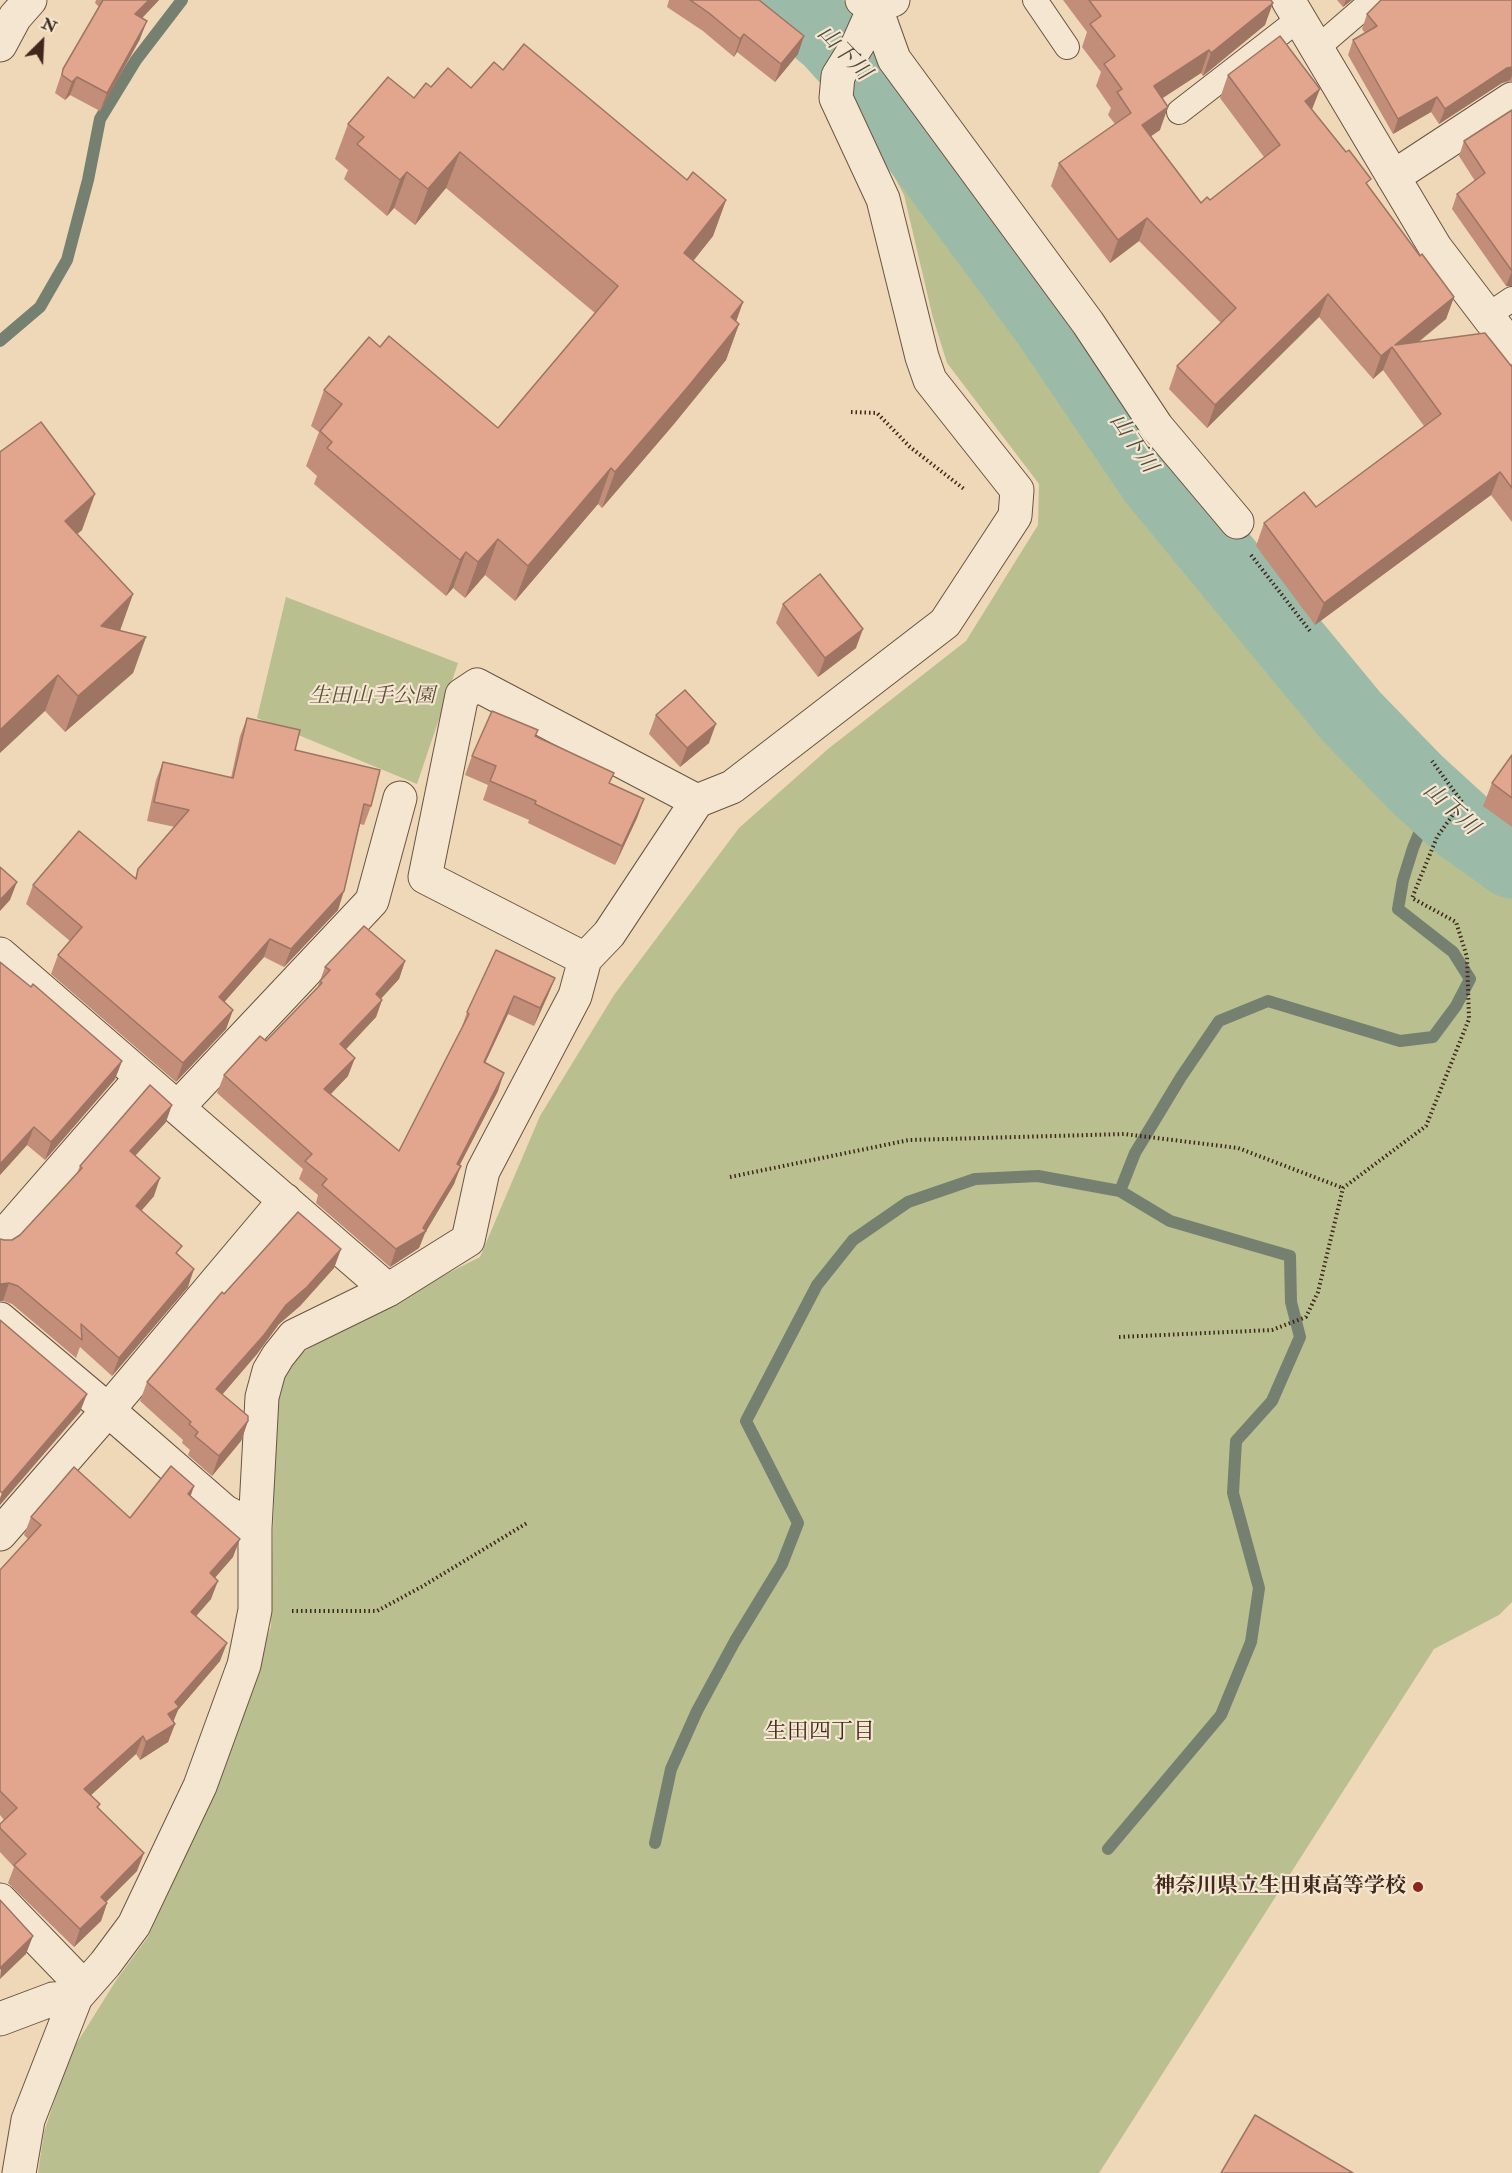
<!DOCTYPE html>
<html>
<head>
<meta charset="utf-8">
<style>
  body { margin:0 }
  #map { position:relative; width:1512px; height:2173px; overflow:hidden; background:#eed8b8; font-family:"IM FELL Double Pica",serif }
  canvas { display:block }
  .north { position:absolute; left:12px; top:12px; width:60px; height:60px; -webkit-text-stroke:4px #f4e6d1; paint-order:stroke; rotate:24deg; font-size:16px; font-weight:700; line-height:24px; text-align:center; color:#3e281b }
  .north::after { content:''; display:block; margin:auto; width:21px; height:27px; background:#3e281b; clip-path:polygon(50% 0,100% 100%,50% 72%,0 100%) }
</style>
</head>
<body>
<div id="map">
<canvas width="1512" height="2173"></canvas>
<div class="north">N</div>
</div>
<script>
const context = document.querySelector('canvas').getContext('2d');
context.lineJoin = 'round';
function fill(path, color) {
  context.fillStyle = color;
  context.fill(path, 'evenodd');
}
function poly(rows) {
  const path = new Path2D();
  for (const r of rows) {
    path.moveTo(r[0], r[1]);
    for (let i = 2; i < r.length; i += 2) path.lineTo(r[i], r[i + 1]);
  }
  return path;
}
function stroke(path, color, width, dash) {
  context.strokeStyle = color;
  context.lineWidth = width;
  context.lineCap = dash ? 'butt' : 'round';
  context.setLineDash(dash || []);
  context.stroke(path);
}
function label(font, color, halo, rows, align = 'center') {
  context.font = font + ' "IM FELL Double Pica","Noto Serif JP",serif';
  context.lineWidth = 4.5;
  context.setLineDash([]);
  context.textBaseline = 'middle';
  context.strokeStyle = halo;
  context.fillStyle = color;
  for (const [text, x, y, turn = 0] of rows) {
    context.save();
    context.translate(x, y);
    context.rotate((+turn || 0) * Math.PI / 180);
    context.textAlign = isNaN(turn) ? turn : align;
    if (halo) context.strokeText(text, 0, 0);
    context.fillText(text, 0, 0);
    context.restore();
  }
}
fill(poly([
  [866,99,1013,304,1140,492,1337,725,1406,796,1462,842,1512,875,1512,1602,1499,1615,1434,1649,1099,2173,38,2173,44,2132,70,2054,117,1979,148,1937,214,1793,271,1626,276,1398,281,1377,296,1356,383,1306,480,1257,540,1116,614,995,739,828,828,749,966,641,1038,525,1039,484,947,363,933,318,904,195,858,109],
  [286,597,458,663,417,784,257,718]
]), '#b9bf8f');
stroke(poly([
  [0,341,40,307,67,260,88,180,100,119,136,60,182,0],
  [655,1843,671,1769,697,1711,735,1641,782,1564,798,1523,746,1421,817,1285,853,1240,908,1202,975,1179,1038,1176,1120,1191],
  [1108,1849,1221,1715,1251,1642,1259,1588,1233,1493,1236,1441,1272,1401,1300,1337,1291,1302,1290,1256,1170,1221,1120,1191,1135,1153,1181,1077,1219,1021,1268,1001,1400,1041,1433,1037,1456,1006,1470,979,1453,952,1398,909,1403,880,1413,848,1425,819,1437,803]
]), '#768070', 12);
stroke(poly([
  [785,0,830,38,875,88,1048,321,1156,480,1351,716,1417,784,1463,826,1512,861]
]), '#9bbba8', 75);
const service = poly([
  [1035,0,1067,47],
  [1316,49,1373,0],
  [1179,112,1299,19],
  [1487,316,1512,299]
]);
const minor = poly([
  [1288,0,1435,247,1512,348],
  [875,6,894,59,1088,323,1157,427,1237,522],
  [0,45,15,17,30,0],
  [1393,177,1512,99],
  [0,954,388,1290],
  [585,959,425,877,462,695,477,685,697,801],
  [178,1107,372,901,400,798],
  [0,1240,141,1078],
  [0,1319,108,1410,224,1511,255,1528],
  [0,1534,108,1410,285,1200],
  [0,1900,84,1987],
  [0,2019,53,1999,76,1997],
  [19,2173,28,2120,76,1997,105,1964,134,1925,200,1786,244,1665,255,1610,255,1528,262,1397,269,1371,278,1356,294,1336,388,1290,468,1240,483,1171,575,996,585,959,609,934,697,801,732,787,945,623,1015,516,1017,490,930,380,922,357,883,199,836,98,838,76,858,44,875,6]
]);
const tertiary = poly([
  [862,0,875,6,893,0]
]);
stroke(service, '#6a5442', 26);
stroke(minor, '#6a5442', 35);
stroke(tertiary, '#6a5442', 35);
stroke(poly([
  [851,412,877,413,910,447,964,489],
  [1251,555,1310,631],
  [730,1177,909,1140,1124,1134,1238,1148,1343,1188],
  [1119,1337,1272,1330,1306,1317,1318,1292,1343,1188,1426,1126,1469,1019,1467,957,1456,922,1412,898,1437,837,1462,802,1432,761],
  [292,1611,377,1611,423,1586,527,1523]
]), '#3e281b', 4, [1.5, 3]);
stroke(service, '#f4e6d1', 24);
stroke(minor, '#f4e6d1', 33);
stroke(tertiary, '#f4e6d1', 33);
fill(poly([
  [96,0,159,0,142,18,140,39,100,111,70,95,65,100,55,93,63,69,99,7,95,3],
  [669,0,759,0,798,54,775,82,737,52,734,57,703,31,667,7],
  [1063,0,1271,0,1265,25,1203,76,1201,73,1162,98,1160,130,1151,136,1201,203,1210,200,1264,157,1220,98,1228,75,1312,110,1420,256,1454,297,1446,319,1419,342,1512,367,1512,522,1491,495,1315,625,1256,546,1264,523,1316,507,1424,426,1383,370,1373,379,1319,317,1207,428,1169,389,1177,366,1221,323,1139,241,1110,263,1051,186,1059,163,1115,124,1108,115,1111,108,1096,86,1101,72,1082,47,1087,32],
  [1337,0,1352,0,1343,7],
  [1512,0,1512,81,1502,83,1439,124,1431,112,1393,134,1348,55,1353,40,1365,33,1362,29,1367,14],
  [503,70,687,180,726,200,713,236,693,261,743,302,736,321,739,324,726,360,674,424,602,508,598,504,515,601,485,575,465,598,453,588,446,596,314,484,317,476,306,466,319,432,311,426,324,390,380,347,498,428,595,313,446,188,415,225,394,208,387,216,344,179,348,170,335,159,348,124,414,98,431,87,471,88],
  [1512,110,1512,286,1506,286,1452,209,1457,194,1475,181,1459,156,1464,141],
  [0,452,82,530,77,534,133,594,120,631,146,637,133,673,65,732,45,711],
  [783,604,856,648,818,677,776,623],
  [656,715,709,743,680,767,649,734],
  [247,718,295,750,371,806,364,825,360,824,338,910,284,967,264,957,224,1002,233,1010,226,1029,176,1082,51,974,58,955,70,941,26,904,33,885,135,879,138,869,175,827,147,821,156,780,163,762,231,778,240,736],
  [536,736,610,783,644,799,637,818,615,865,528,823,529,820,483,800,488,785,465,775,472,756],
  [1512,755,1512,827,1483,806,1492,783],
  [405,961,399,979,381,998,382,1000,376,1017,346,1049,348,1076,331,1094,399,1151,461,1030,467,1012,555,978,548,995,534,1026,508,1014,485,1063,498,1091,459,1166,454,1184,425,1233,419,1248,390,1267,316,1203,318,1195,299,1179,303,1169,217,1093,224,1075,266,1041,317,989,325,967],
  [0,962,122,1061,115,1079,45,1160,27,1145,0,1175],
  [166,1122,135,1156,154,1196,141,1211,179,1255,188,1287,112,1376,80,1347,76,1358,12,1304,3,1301,4,1240,12,1240,20,1235,77,1173,80,1166],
  [341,1249,334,1268,300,1306,279,1324,257,1354,222,1394,248,1421,241,1441,212,1476,188,1455,190,1450,182,1443,183,1440,140,1401,147,1382,224,1294],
  [191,1497,233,1557,215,1578,211,1599,196,1616,220,1661,178,1710,173,1721,175,1724,168,1742,140,1760,136,1754,91,1795,100,1804,98,1808,137,1871,106,1902,107,1903,101,1921,74,1947,8,1883,14,1867,0,1852,0,1824,4,1820,0,1815,0,1570,28,1539,24,1535,31,1517,130,1518]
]), '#c28e79');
fill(poly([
  [149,0,159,0,129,32,135,14],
  [1346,0,1352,0,1343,7],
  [1273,3,1265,25,1203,76,1211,53],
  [147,21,140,39,100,111,107,93],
  [744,34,737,52,734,57,740,39],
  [804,36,798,54,775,82,781,64],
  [1209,50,1201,73,1146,109,1154,86],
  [1512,67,1512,76,1510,80,1502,83,1439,124,1445,109,1507,68],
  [77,77,70,95,65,100,72,82],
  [1320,89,1311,112,1305,101],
  [1437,97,1431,112,1393,134,1398,119],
  [1168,107,1160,130,1134,148,1142,125],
  [460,152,446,188,415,225,428,189],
  [407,172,394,208,387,216,400,180],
  [726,200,713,236,671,289,684,253],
  [1147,218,1139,241,1110,263,1118,240],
  [1512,271,1512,286,1506,286],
  [1328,294,1319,317,1207,428,1215,405],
  [1454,297,1446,319,1399,357,1395,345],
  [743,302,732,333,739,324,726,360,674,424,602,508,615,472,731,317],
  [1392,347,1383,370,1373,379,1381,356],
  [611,468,598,504,515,601,528,566],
  [1500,472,1491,495,1315,625,1324,603],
  [95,494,82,530,52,556,65,521],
  [498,539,485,575,465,598,478,562],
  [466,552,453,588,446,596,460,560],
  [133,594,120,630,88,662,101,626],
  [863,629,856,648,818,677,825,658],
  [146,637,133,673,65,732,78,696],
  [58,675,45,711,0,753,0,730],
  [716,724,709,743,680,767,687,748],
  [644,799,637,818,615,865,622,846],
  [17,882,10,900,0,911,0,900],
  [344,891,338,910,284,967,291,949],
  [270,939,264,957,212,1016,219,997],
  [405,961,399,979,369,1012,376,994],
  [555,978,548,995,534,1026,540,1008],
  [514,996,508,1014,477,1080,484,1062],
  [382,1000,376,1017,334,1062,340,1044],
  [233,1010,226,1029,176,1082,183,1063],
  [355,1058,348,1076,318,1107,324,1089],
  [122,1061,115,1079,45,1160,51,1142],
  [504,1073,498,1091,451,1182,457,1164],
  [172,1105,166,1122,123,1169,130,1151],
  [34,1127,27,1145,0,1175,0,1164],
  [461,1166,454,1184,425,1233,419,1248,390,1267,396,1249,423,1228],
  [160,1178,154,1196,130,1224,136,1206],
  [341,1249,334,1268,300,1306,279,1324,257,1354,210,1409,216,1389,286,1305],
  [194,1269,188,1287,112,1376,119,1358],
  [9,1283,3,1301,0,1301,0,1284],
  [87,1394,80,1412,0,1505,0,1498,2,1493],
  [248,1421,241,1441,212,1476,219,1456],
  [194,1486,188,1504,188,1494],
  [240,1539,233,1557,203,1591,210,1573],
  [218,1581,211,1599,184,1630,191,1612],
  [227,1643,220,1661,178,1710,172,1725,168,1714,175,1702],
  [175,1724,168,1742,140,1760,146,1742],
  [143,1736,136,1754,78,1807,84,1789],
  [144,1853,137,1871,94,1914,101,1897],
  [107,1903,101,1921,74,1947,80,1929],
  [33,1936,26,1954,0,1979,1,1967]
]), '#9e7463');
const building = poly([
  [103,0,149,0,135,14,147,21,107,93,77,77,72,82,62,75,63,69,103,0],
  [690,0,759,0,804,36,781,64,744,34,740,39,709,13,690,0],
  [1089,0,1271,0,1273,3,1211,53,1209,50,1154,86,1168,107,1142,125,1201,203,1207,197,1210,200,1280,145,1228,75,1280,36,1320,89,1305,101,1346,152,1349,150,1371,179,1366,183,1420,256,1422,254,1454,297,1395,345,1485,333,1512,367,1512,488,1500,472,1324,603,1264,523,1304,492,1316,507,1441,414,1392,347,1381,356,1328,294,1215,405,1177,366,1236,308,1147,218,1118,240,1059,163,1131,113,1117,92,1122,89,1104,64,1115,56,1090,24,1101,16,1089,0],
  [1381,0,1512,0,1512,67,1507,68,1445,109,1437,97,1398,119,1353,40,1377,26,1367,14,1381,0],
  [524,44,687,180,693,172,726,200,684,253,743,302,731,317,739,324,687,388,615,472,611,468,528,566,498,539,478,562,466,552,460,560,327,448,332,442,320,431,342,404,324,390,369,337,380,347,389,336,498,428,618,286,460,152,428,189,407,172,400,180,357,144,364,137,348,124,388,77,414,98,426,83,431,87,448,68,471,88,494,62,503,70,524,44],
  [1512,110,1512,271,1457,194,1485,173,1464,141,1512,110],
  [41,422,95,494,65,521,133,594,101,626,146,637,78,696,58,675,0,730,0,452,41,422],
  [820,574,863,629,825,658,783,604,820,574],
  [685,690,716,724,687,748,656,715,685,690],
  [492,711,538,730,535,736,614,773,609,783,644,799,622,846,535,804,536,801,490,781,496,766,472,756,492,711],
  [247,718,300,730,295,750,380,770,371,806,364,804,344,891,291,949,270,939,219,997,233,1010,183,1063,58,955,82,927,33,885,79,831,136,879,138,869,189,810,154,802,163,762,233,778,247,718],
  [1512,755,1512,798,1492,783,1512,755],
  [0,867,17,882,0,900,0,867],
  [364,926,405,961,376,994,382,1000,340,1044,355,1058,324,1089,399,1151,469,1014,467,1012,496,950,555,978,540,1008,514,996,484,1062,504,1073,457,1164,461,1166,423,1228,426,1231,396,1249,322,1185,327,1179,305,1161,312,1154,224,1075,260,1036,266,1041,322,983,320,981,330,970,325,967,364,926],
  [0,962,31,987,33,984,122,1061,51,1142,34,1127,0,1164,0,962],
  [150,1085,172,1105,130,1151,160,1178,136,1206,182,1246,176,1253,194,1269,119,1358,81,1324,82,1340,18,1286,9,1283,0,1284,0,1239,4,1240,12,1240,20,1235,82,1168,80,1166,150,1085],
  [298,1212,341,1249,307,1287,286,1305,264,1335,216,1389,248,1416,248,1421,219,1456,195,1436,198,1432,189,1424,191,1422,147,1382,222,1292,224,1294,298,1212],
  [0,1320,87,1394,2,1493,0,1491,0,1320],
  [171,1466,194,1486,188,1494,240,1539,210,1573,218,1581,191,1612,227,1643,175,1702,179,1707,168,1714,175,1724,146,1742,143,1736,84,1789,100,1804,97,1807,144,1853,101,1897,107,1903,80,1929,14,1865,26,1854,0,1828,0,1824,17,1808,0,1791,0,1570,41,1525,31,1517,74,1467,130,1518,171,1466],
  [0,1900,33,1936,1,1967,0,1969,0,1900],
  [1255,2115,1353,2173,1221,2173,1255,2115]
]);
fill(building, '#e2a58d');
stroke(building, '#9e7463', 1.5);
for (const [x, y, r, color] of [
  [1418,1887,6,"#8f2418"]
]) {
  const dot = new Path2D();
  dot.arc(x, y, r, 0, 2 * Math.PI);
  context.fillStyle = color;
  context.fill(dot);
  stroke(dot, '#f4e6d1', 2);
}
label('italic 21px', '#5d4e38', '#f4e6d1', [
  ["生田山手公園",372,697]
]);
label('bold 21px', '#3e281b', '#f4e6d1', [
  ["神奈川県立生田東高等学校",1406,1887]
], 'right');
label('italic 22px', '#554d3e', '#f4e6d1', [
  ["山下川",843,54,46],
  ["山下川",1132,444,56],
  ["山下川",1450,810,42]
]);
label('22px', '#3e281b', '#f4e6d1', [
  ["生田四丁目",820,1733]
]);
</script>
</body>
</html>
